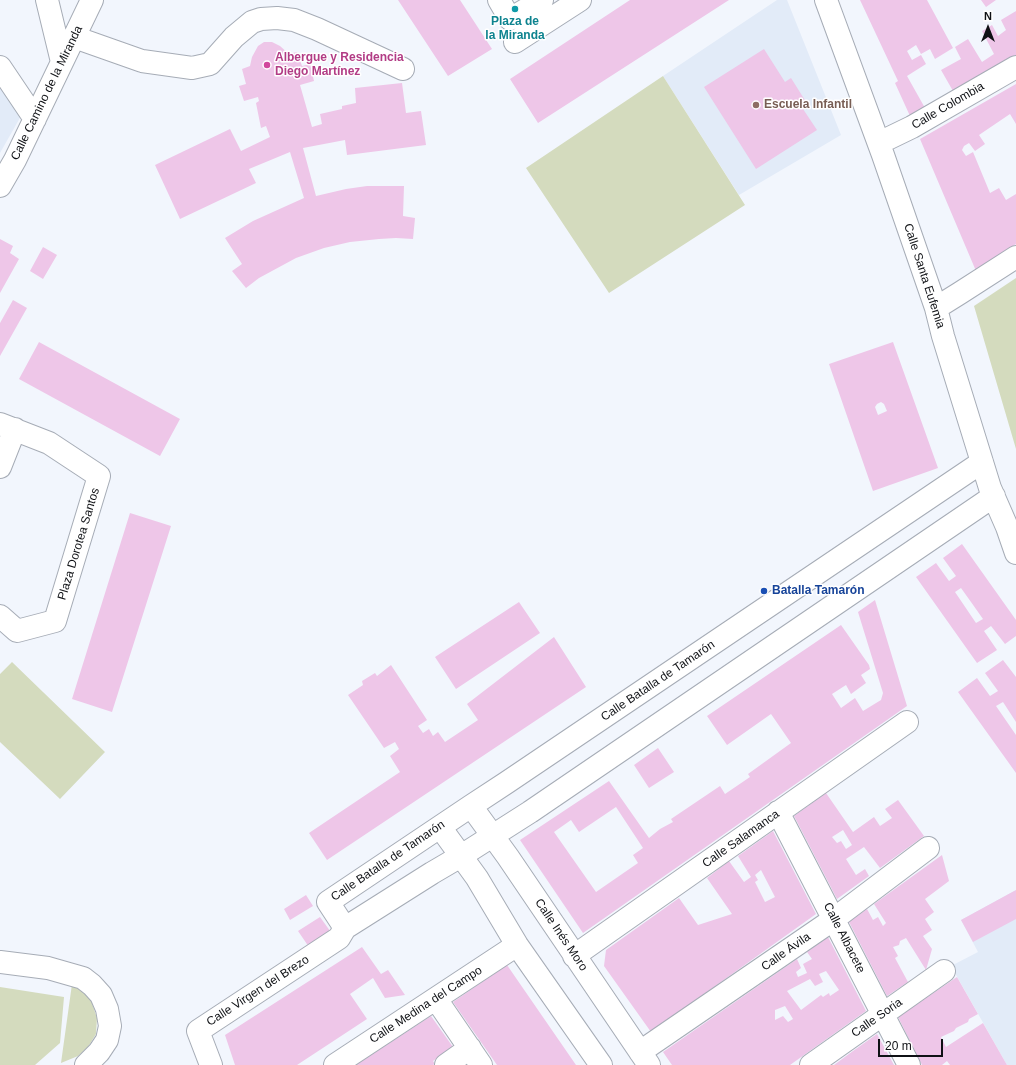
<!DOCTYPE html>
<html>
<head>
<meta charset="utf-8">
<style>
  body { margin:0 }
  #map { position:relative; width:1016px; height:1065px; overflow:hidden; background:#f2f6fd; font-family:Arial,sans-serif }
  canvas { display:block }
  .north { position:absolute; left:968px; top:8px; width:40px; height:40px; -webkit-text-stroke:3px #fff; paint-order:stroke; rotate:0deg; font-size:11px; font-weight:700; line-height:16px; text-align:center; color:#0f1115 }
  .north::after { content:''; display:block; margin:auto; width:14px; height:18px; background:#0f1115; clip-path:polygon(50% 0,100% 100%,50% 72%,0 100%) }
  .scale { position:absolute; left:878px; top:1039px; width:65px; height:18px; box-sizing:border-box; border:2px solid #0f1115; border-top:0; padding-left:5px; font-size:12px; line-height:14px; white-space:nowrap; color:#0f1115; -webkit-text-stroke:3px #fff; paint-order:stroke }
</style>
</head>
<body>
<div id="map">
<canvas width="1016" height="1065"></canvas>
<div class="north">N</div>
<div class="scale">20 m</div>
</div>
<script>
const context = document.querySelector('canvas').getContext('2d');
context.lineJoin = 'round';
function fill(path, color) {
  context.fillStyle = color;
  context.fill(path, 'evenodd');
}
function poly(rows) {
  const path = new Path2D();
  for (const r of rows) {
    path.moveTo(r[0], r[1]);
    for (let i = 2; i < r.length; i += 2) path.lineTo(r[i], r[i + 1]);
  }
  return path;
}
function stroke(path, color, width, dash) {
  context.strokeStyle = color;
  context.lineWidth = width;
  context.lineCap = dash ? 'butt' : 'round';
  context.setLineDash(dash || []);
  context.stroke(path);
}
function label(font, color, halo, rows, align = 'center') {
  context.font = font + ' Arial,sans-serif';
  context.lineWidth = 3;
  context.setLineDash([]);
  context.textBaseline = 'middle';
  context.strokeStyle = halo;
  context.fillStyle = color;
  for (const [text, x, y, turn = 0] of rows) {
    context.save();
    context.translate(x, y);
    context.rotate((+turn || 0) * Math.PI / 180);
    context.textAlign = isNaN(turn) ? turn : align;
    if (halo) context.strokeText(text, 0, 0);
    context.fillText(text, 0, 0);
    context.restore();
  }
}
fill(poly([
  [777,0,787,0,841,135,739,195,663,76],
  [0,86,21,116,0,153],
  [1016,890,1016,1065,1007,1065,951,966,978,952,961,920]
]), '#e2ebf8');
fill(poly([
  [663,76,745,205,609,293,526,168],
  [1016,278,1016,449,974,306],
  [12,662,105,752,60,799,0,742,0,674],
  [72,984,81,987,90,997,97,1018,96,1034,88,1047,78,1056,61,1063],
  [0,987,64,997,60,1043,35,1065,0,1065]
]), '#d4dbbe');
fill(poly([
  [398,0,460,0,492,49,448,76],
  [630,0,729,0,538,123,510,79],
  [860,0,927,0,953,48,935,59,930,49,921,54,916,45,907,51,912,60,921,55,926,64,907,76,925,108,910,116,895,83,898,81],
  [981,0,996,0,986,7],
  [1016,11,1016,55,953,91,941,70,961,59,955,47,968,39,982,62,994,54,982,31,992,25,998,36,1006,30,1001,20],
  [264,42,272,42,280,46,289,54,297,52,302,66,310,64,314,81,300,85,312,127,322,124,320,114,342,109,342,106,356,103,355,88,402,83,406,113,421,111,426,145,347,155,345,140,303,148,316,196,346,189,367,186,404,186,403,216,415,218,413,239,396,238,379,239,350,242,324,248,296,258,259,278,246,288,232,271,242,264,225,238,253,221,304,198,290,152,249,169,256,183,180,219,155,165,230,129,241,151,270,137,266,126,261,128,256,103,259,101,258,97,244,101,239,86,246,84,242,69,250,66,252,57,258,46],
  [764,49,785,82,791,78,808,105,803,109,817,130,756,169,704,87],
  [1016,84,1016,124,1010,114,979,135,985,144,975,151,969,143,964,146,962,150,966,156,973,152,990,193,999,188,1006,200,1016,194,1016,244,976,271,920,139],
  [0,239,13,246,10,253,19,259,0,293],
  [43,247,57,255,43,279,30,271],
  [13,300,27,308,0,356,0,323],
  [39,342,180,419,160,456,19,379],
  [893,342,938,468,873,491,829,364],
  [881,402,884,404,887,411,878,415,875,407,877,404],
  [130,513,171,526,112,712,72,699],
  [962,544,1016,620,1016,636,1005,644,991,626,984,631,997,650,977,663,916,577,936,563,949,581,956,576,943,558],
  [961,588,971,602,983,619,976,623,955,592],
  [875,600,907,706,583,933,520,840,609,781,649,838,660,829,673,822,671,819,720,786,725,794,750,777,748,774,791,743,771,714,727,745,707,716,841,625,869,665,870,669,861,675,866,683,851,694,846,685,832,694,841,708,855,698,863,711,881,700,883,693,858,612],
  [616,807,643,848,633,855,638,863,596,892,554,832,571,820,579,832],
  [519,602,540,633,456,689,435,657],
  [554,637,586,687,327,860,309,833,400,772,390,756,399,749,395,742,384,748,348,695,363,685,362,681,375,673,377,676,391,665,427,720,418,726,423,733,429,729,433,736,438,732,445,742,478,720,467,704],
  [1003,660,1016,677,1016,722,1003,702,996,706,1016,735,1016,773,958,692,977,678,990,696,998,691,985,673],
  [658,748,674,772,649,788,634,765],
  [826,793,853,832,874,817,880,826,892,818,885,809,898,800,924,836,880,868,864,847,846,859,856,875,865,869,869,876,837,899,794,816],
  [843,830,852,845,846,849,841,841,837,843,832,837],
  [773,831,816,914,651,1032,604,966,606,950,679,898,698,925,732,914,707,878,729,861,744,882,751,877,738,856],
  [761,870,775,897,765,902,755,882,758,880,755,875],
  [942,855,949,881,925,899,934,912,925,919,932,930,923,936,932,949,926,970,906,938,900,941,899,945,893,947,898,956,895,958,908,982,887,996,849,922,867,909,873,920,878,917,883,926,886,923,874,904],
  [1016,890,1016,919,973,942,961,920],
  [306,895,313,906,290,920,284,909],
  [320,917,333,935,311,950,298,931],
  [828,937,866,1011,790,1065,672,1065,663,1052,797,959,801,968,796,972,798,977,807,973,803,964,812,959,807,952],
  [826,971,839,990,830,996,829,993,823,997,821,995,801,1010,787,991,810,979,815,986,823,982,819,974],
  [785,1006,793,1019,788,1022,783,1016,775,1020,775,1010],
  [362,947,381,974,388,970,405,995,385,998,373,978,350,994,367,1019,297,1065,235,1065,225,1035],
  [507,965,576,1065,497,1065,453,1002],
  [957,977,978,1014,969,1019,968,1022,956,1028,954,1031,941,1037,946,1047,983,1023,1007,1065,950,1065,947,1061,942,1065,922,1065,898,1017],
  [431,1016,453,1047,433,1061,435,1064,433,1065,356,1065],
  [877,1034,894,1065,834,1065,853,1051]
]), '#eec6e8');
const minor = poly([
  [47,0,62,62],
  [499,0,510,19,542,0],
  [826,0,883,155,936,308,943,336,990,488,1007,527,1016,553],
  [74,37,142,61,192,68,210,64,234,37,252,22,261,19,277,18,294,20,317,29,403,69],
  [515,42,580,0],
  [0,67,35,119],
  [879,143,912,127,1016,67],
  [0,186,15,160,92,0],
  [936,308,960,293,1016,257],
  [0,424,49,443,99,476,55,621,17,631,0,616],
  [982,462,506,783,471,806,328,902,345,928,432,873,461,856,530,812,994,496],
  [0,467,15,429],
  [471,806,508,857,649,1065],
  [778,812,909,1065],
  [440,827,477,878,517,945,601,1065],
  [574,956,907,722],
  [0,962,48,968,83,978,92,985,101,995,107,1009,110,1026,107,1040,99,1052,86,1065],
  [436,999,481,1065],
  [640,1052,834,919,928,848],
  [211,1065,198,1031,339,938,345,928],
  [335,1065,517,945],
  [446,1065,470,1048],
  [811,1065,944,971]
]);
stroke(minor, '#a6acb6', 24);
stroke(minor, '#fff', 22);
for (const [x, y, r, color] of [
  [515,9,4,"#0f9aa8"],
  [267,65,4,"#d1479c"],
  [756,105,4,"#8d6e63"],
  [764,591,4,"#1a4fb4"]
]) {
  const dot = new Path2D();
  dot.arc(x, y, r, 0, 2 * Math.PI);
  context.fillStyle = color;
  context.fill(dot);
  stroke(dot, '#fff', 1.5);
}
label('bold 12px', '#0d838f', '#fff', [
  ["Plaza de",515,22],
  ["la Miranda",515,36]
]);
label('bold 12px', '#b23c85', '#fff', [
  ["Albergue y Residencia",275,58],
  ["Diego Martínez",275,72]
], 'left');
label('12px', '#0f1115', '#fff', [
  ["Calle Camino de la Miranda",47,93,-64],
  ["Calle Colombia",948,106,-30],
  ["Calle Santa Eufemia",924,276,72],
  ["Plaza Dorotea Santos",79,544,-73],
  ["Calle Batalla de Tamarón",658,681,-34],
  ["Calle Salamanca",741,839,-35],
  ["Calle Batalla de Tamarón",388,861,-34],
  ["Calle Inés Moro",561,935,56],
  ["Calle Albacete",844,938,63],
  ["Calle Ávila",786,952,-35],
  ["Calle Virgen del Brezo",258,991,-33],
  ["Calle Medina del Campo",426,1005,-33],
  ["Calle Soria",877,1018,-35]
]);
label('bold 12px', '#785e54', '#fff', [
  ["Escuela Infantil",764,105]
], 'left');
label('bold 12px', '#164399', '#fff', [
  ["Batalla Tamarón",772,591]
], 'left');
</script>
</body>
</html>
